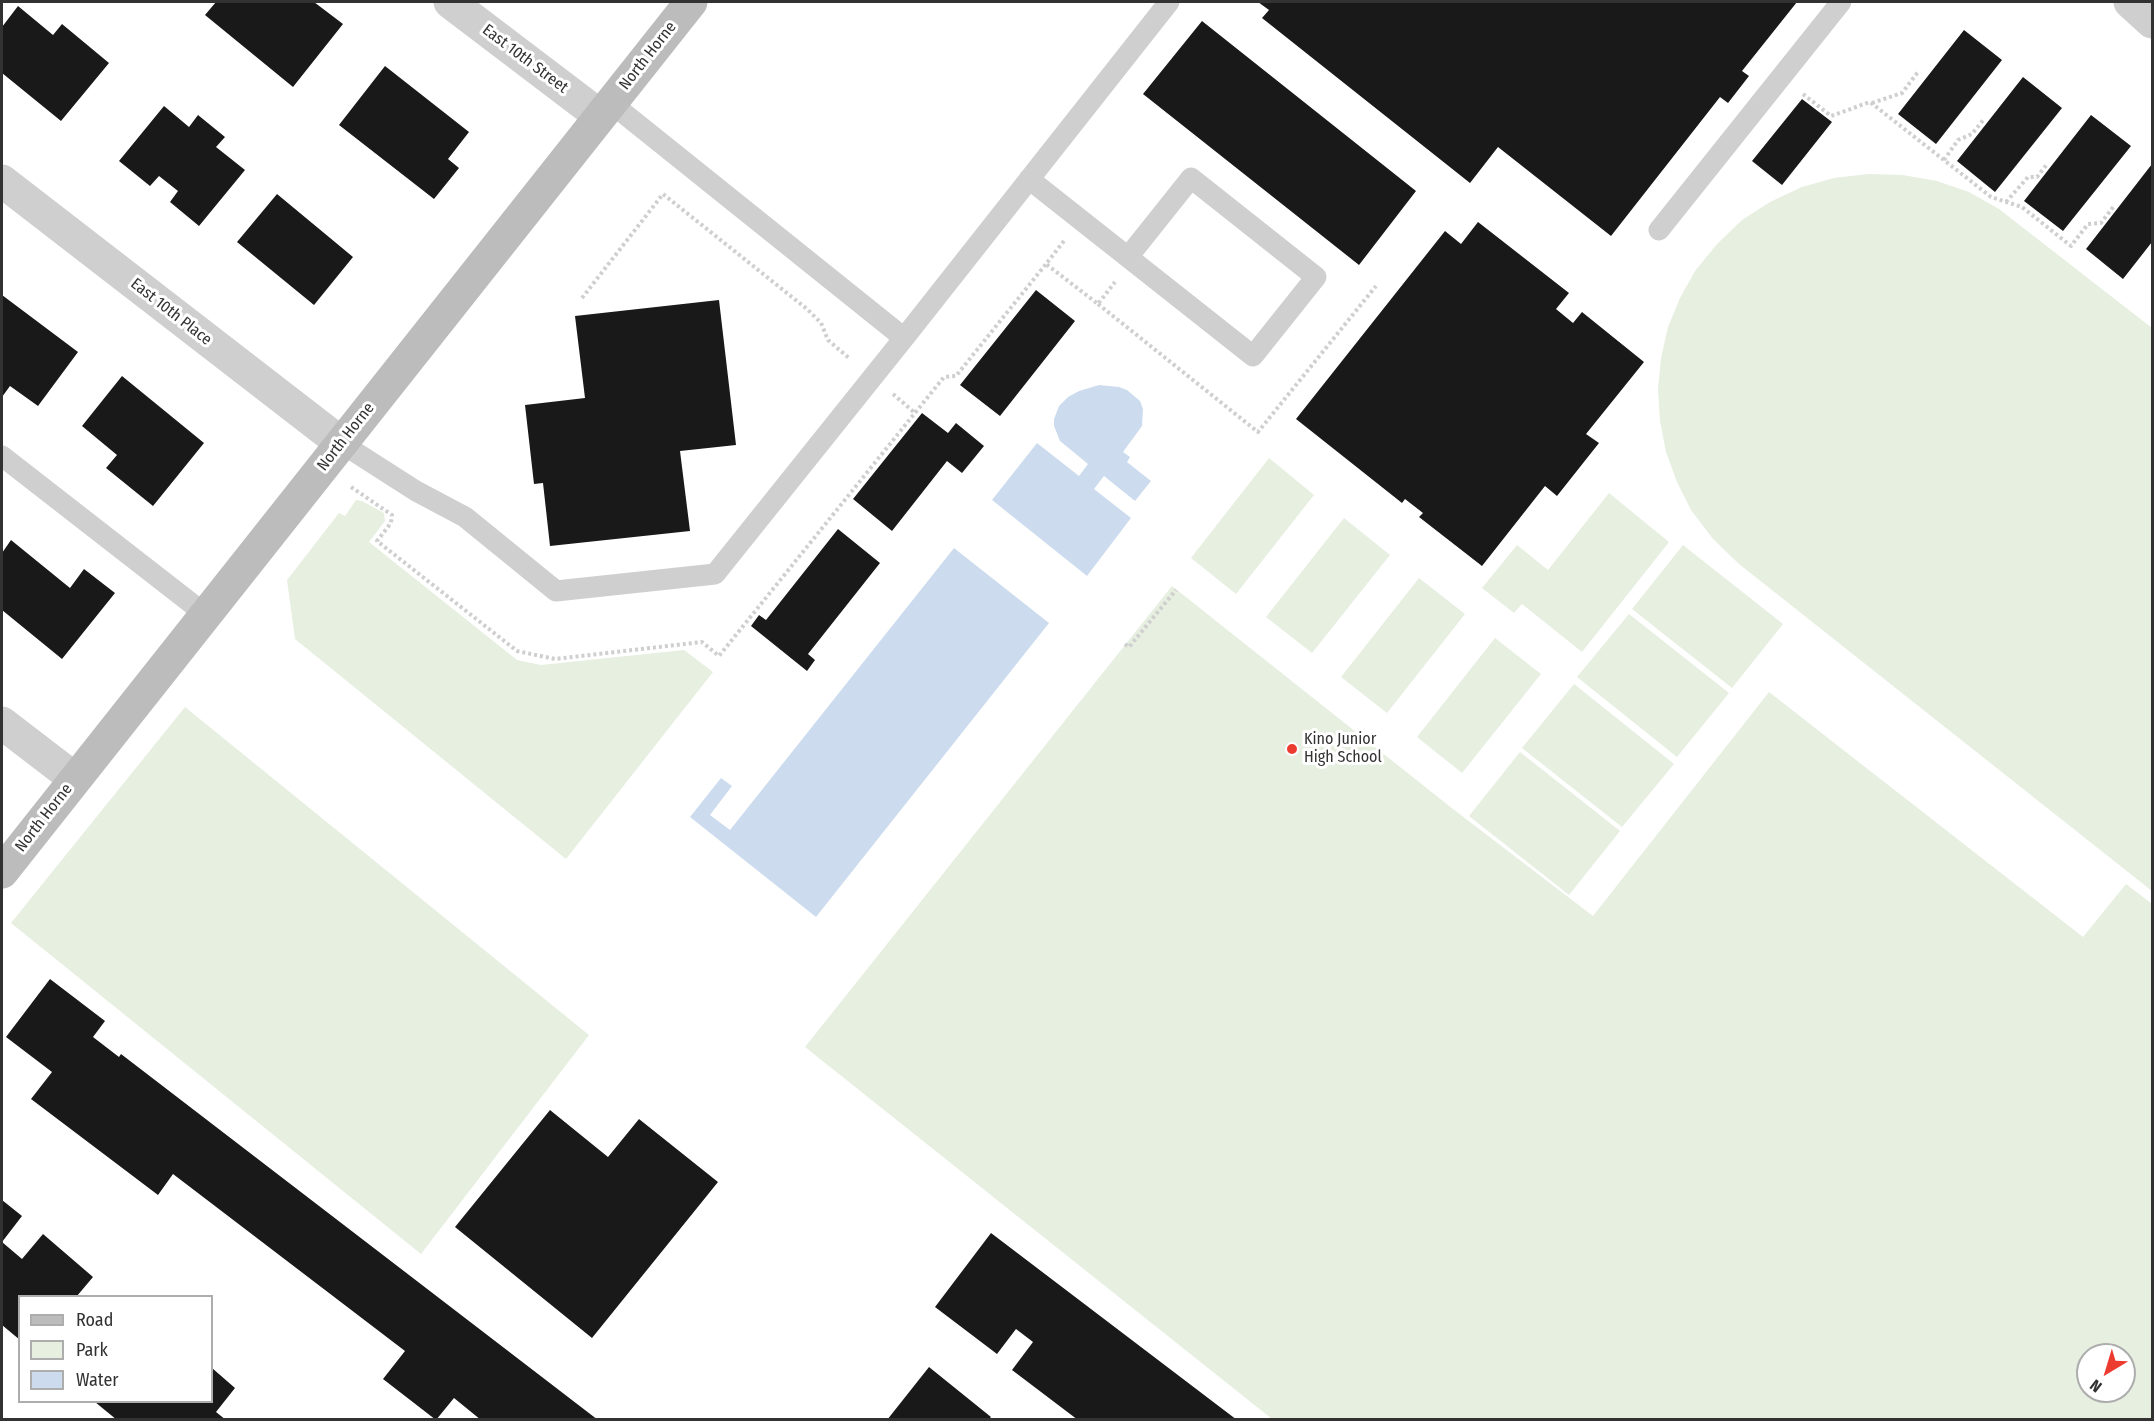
<!DOCTYPE html>
<html>
<head>
<meta charset="utf-8">
<style>
  body { margin:0 }
  #map { position:relative; width:2154px; height:1421px; overflow:hidden; background:#fff; font-family:"Fira Sans Condensed",sans-serif }
  canvas { display:block }
  .frame { position:absolute; inset:0; border:3px solid #323232; pointer-events:none }
  .legend { position:absolute; left:18px; top:1295px; width:195px; height:108px; box-sizing:border-box; background:#fff; border:2px solid #adadad; margin:0; padding:8px 10px; list-style:none; font-size:18px; color:#323232 }
  .legend li { display:flex; align-items:center; gap:12px; height:30px }
  .legend b { width:30px; border:2px solid #adadad }
  .north { position:absolute; left:2076px; top:1343px; width:60px; height:60px; box-sizing:border-box; background:#fff; border:2px solid #adadad; border-radius:50%; rotate:218deg; font-size:16px; font-weight:700; line-height:24px; text-align:center; color:#323232 }
  .north::after { content:''; display:block; margin:auto; width:21px; height:27px; background:#ec3c30; clip-path:polygon(50% 0,100% 100%,50% 72%,0 100%) }
</style>
</head>
<body>
<div id="map">
<canvas width="2154" height="1421"></canvas>
<div class="frame"></div>
<ul class="legend">
<li><b style="height:8px;background:#bcbcbc"></b>Road</li>
<li><b style="height:16px;background:#e6efe0"></b>Park</li>
<li><b style="height:16px;background:#ccdcee"></b>Water</li>
</ul>
<div class="north">N</div>
</div>
<script>
const context = document.querySelector('canvas').getContext('2d');
context.lineJoin = 'round';
function fill(path, color) {
  context.fillStyle = color;
  context.fill(path, 'evenodd');
}
function poly(rows) {
  const path = new Path2D();
  for (const r of rows) {
    path.moveTo(r[0], r[1]);
    for (let i = 2; i < r.length; i += 2) path.lineTo(r[i], r[i + 1]);
  }
  return path;
}
function stroke(path, color, width, dash) {
  context.strokeStyle = color;
  context.lineWidth = width;
  context.lineCap = dash ? 'butt' : 'round';
  context.setLineDash(dash || []);
  context.stroke(path);
}
function label(font, color, halo, rows, align = 'center') {
  context.font = font + ' "Fira Sans Condensed",sans-serif';
  context.lineWidth = 6;
  context.setLineDash([]);
  context.textBaseline = 'middle';
  context.strokeStyle = halo;
  context.fillStyle = color;
  for (const [text, x, y, turn = 0] of rows) {
    context.save();
    context.translate(x, y);
    context.rotate((+turn || 0) * Math.PI / 180);
    context.textAlign = isNaN(turn) ? turn : align;
    if (halo) context.strokeText(text, 0, 0);
    context.fillText(text, 0, 0);
    context.restore();
  }
}
fill(poly([
  [1868,174,1903,175,1937,181,1969,192,1999,209,2152,328,2152,891,1739,564,1713,539,1691,510,1677,482,1666,452,1660,421,1658,389,1661,358,1668,327,1680,298,1695,271,1717,244,1742,220,1770,202,1802,187,1834,178],
  [1269,458,1314,495,1236,594,1191,558],
  [1609,493,1669,542,1582,652,1522,604,1514,613,1482,588,1517,545,1548,570],
  [356,500,362,501,384,513,385,521,369,542,517,660,541,665,684,650,713,672,566,859,295,639,287,580,339,513,345,516],
  [1344,518,1390,555,1312,653,1266,617],
  [1683,545,1783,624,1732,688,1632,609],
  [1419,578,1465,614,1387,713,1341,677],
  [1172,586,1453,809,1593,916,1769,692,2083,937,2126,884,2152,904,2152,1419,1272,1419,805,1047],
  [2088,1355,2124,1355,2124,1391,2088,1391],
  [1629,614,1729,693,1677,757,1577,677],
  [1495,638,1541,674,1462,773,1417,737],
  [1574,684,1674,764,1622,827,1522,748],
  [185,707,589,1035,421,1254,11,923],
  [1520,752,1620,831,1569,895,1469,816]
]), '#e6efe0');
fill(poly([
  [1099,385,1119,387,1127,390,1140,401,1143,409,1142,426,1123,452,1130,457,1127,462,1151,481,1135,501,1104,476,1094,489,1131,518,1087,576,992,500,1037,443,1079,476,1088,464,1060,441,1054,426,1054,419,1059,406,1068,397,1079,391],
  [954,548,1049,623,816,917,690,817,721,778,732,786,710,815,730,830]
]), '#ccdcee');
fill(poly([
  [216,2,314,2,343,24,293,87,205,15],
  [1258,2,1797,2,1742,71,1749,76,1728,103,1720,97,1611,236,1498,147,1470,183,1262,18,1269,10],
  [18,6,53,35,62,24,109,63,61,121,2,73,2,27],
  [1202,21,1416,191,1359,265,1143,94],
  [1964,30,2002,60,1936,144,1898,114],
  [385,66,469,132,448,159,459,168,434,199,339,125],
  [2023,77,2062,108,1995,192,1957,161],
  [1802,99,1832,122,1782,185,1752,161],
  [164,106,189,127,198,115,225,137,216,147,245,170,199,226,170,202,178,191,159,176,150,186,119,161],
  [2091,115,2131,146,2063,231,2024,201],
  [2152,164,2152,242,2123,279,2086,249],
  [277,194,353,257,314,305,237,242],
  [1478,222,1569,293,1556,309,1573,323,1582,312,1644,362,1586,434,1599,443,1557,496,1545,486,1482,566,1419,517,1423,513,1405,499,1402,503,1296,419,1445,231,1461,244],
  [1036,290,1075,321,1000,416,960,385],
  [2,295,78,352,38,406,10,386,2,397],
  [719,300,736,445,680,451,690,531,550,546,543,483,534,484,525,405,585,398,575,316],
  [122,376,204,443,153,506,106,468,117,455,82,426],
  [922,413,948,433,956,423,984,446,962,473,947,461,892,531,853,499],
  [838,529,880,563,808,654,815,660,807,671,751,626,759,615,766,620],
  [11,540,70,588,84,569,115,593,62,659,2,610,2,553],
  [50,979,105,1021,93,1037,119,1057,121,1054,598,1420,481,1420,454,1398,436,1420,383,1379,405,1351,173,1174,158,1195,31,1099,52,1072,6,1037],
  [550,1110,608,1157,639,1119,718,1182,592,1338,455,1227],
  [2,1200,22,1216,2,1242,22,1259,43,1234,93,1277,77,1296,20,1296,20,1340,2,1325],
  [991,1233,1237,1420,1078,1420,1012,1370,1033,1342,1016,1329,997,1354,935,1307],
  [929,1367,991,1417,988,1420,887,1420],
  [212,1368,235,1388,216,1412,226,1420,117,1420,95,1402,212,1402]
]), '#191919');
stroke(poly([
  [1803,94,1831,116,1870,102,1991,197,2022,207,2071,246,2088,224,2101,223,2114,206],
  [1872,103,1902,93,1918,72],
  [1944,160,1958,140,1972,134,1984,119],
  [2006,202,2028,177,2037,177,2048,163],
  [1064,241,1046,264,1098,304,1115,282],
  [582,298,663,194,807,309,821,323,828,340,850,359],
  [1098,304,1258,432,1376,286],
  [893,394,915,413],
  [351,487,392,515,391,523,377,541,517,651,555,659,702,642,719,656,944,377,956,376,1046,264],
  [1125,644,1129,647,1176,590]
]), '#cfcfcf', 4, [3, 3]);
stroke(poly([
  [1029,179,1253,356,1316,277,1191,178,1128,257],
  [1659,230,1841,2],
  [904,338,1169,2],
  [341,443,416,491,465,517,556,591,715,574,904,338,611,103],
  [2,456,205,614]
]), '#cfcfcf', 21);
stroke(poly([
  [450,2,600,116],
  [2130,2,2152,22],
  [2,181,341,443],
  [2,723,75,779]
]), '#cfcfcf', 33);
stroke(poly([
  [2,872,691,2]
]), '#bcbcbc', 33);
for (const [x, y, r, color] of [
  [1292,749,6,"#ec3c30"]
]) {
  const dot = new Path2D();
  dot.arc(x, y, r, 0, 2 * Math.PI);
  context.fillStyle = color;
  context.fill(dot);
  stroke(dot, '#fff', 2);
}
label('16px', '#323232', '#fff', [
  ["North Horne",648,56,-52],
  ["East 10th Street",525,59,37],
  ["East 10th Place",171,312,38],
  ["North Horne",346,437,-52],
  ["North Horne",44,818,-52]
]);
label('16px', '#323232', '#fff', [
  ["Kino Junior",1304,740],
  ["High School",1304,758]
], 'left');
</script>
</body>
</html>
